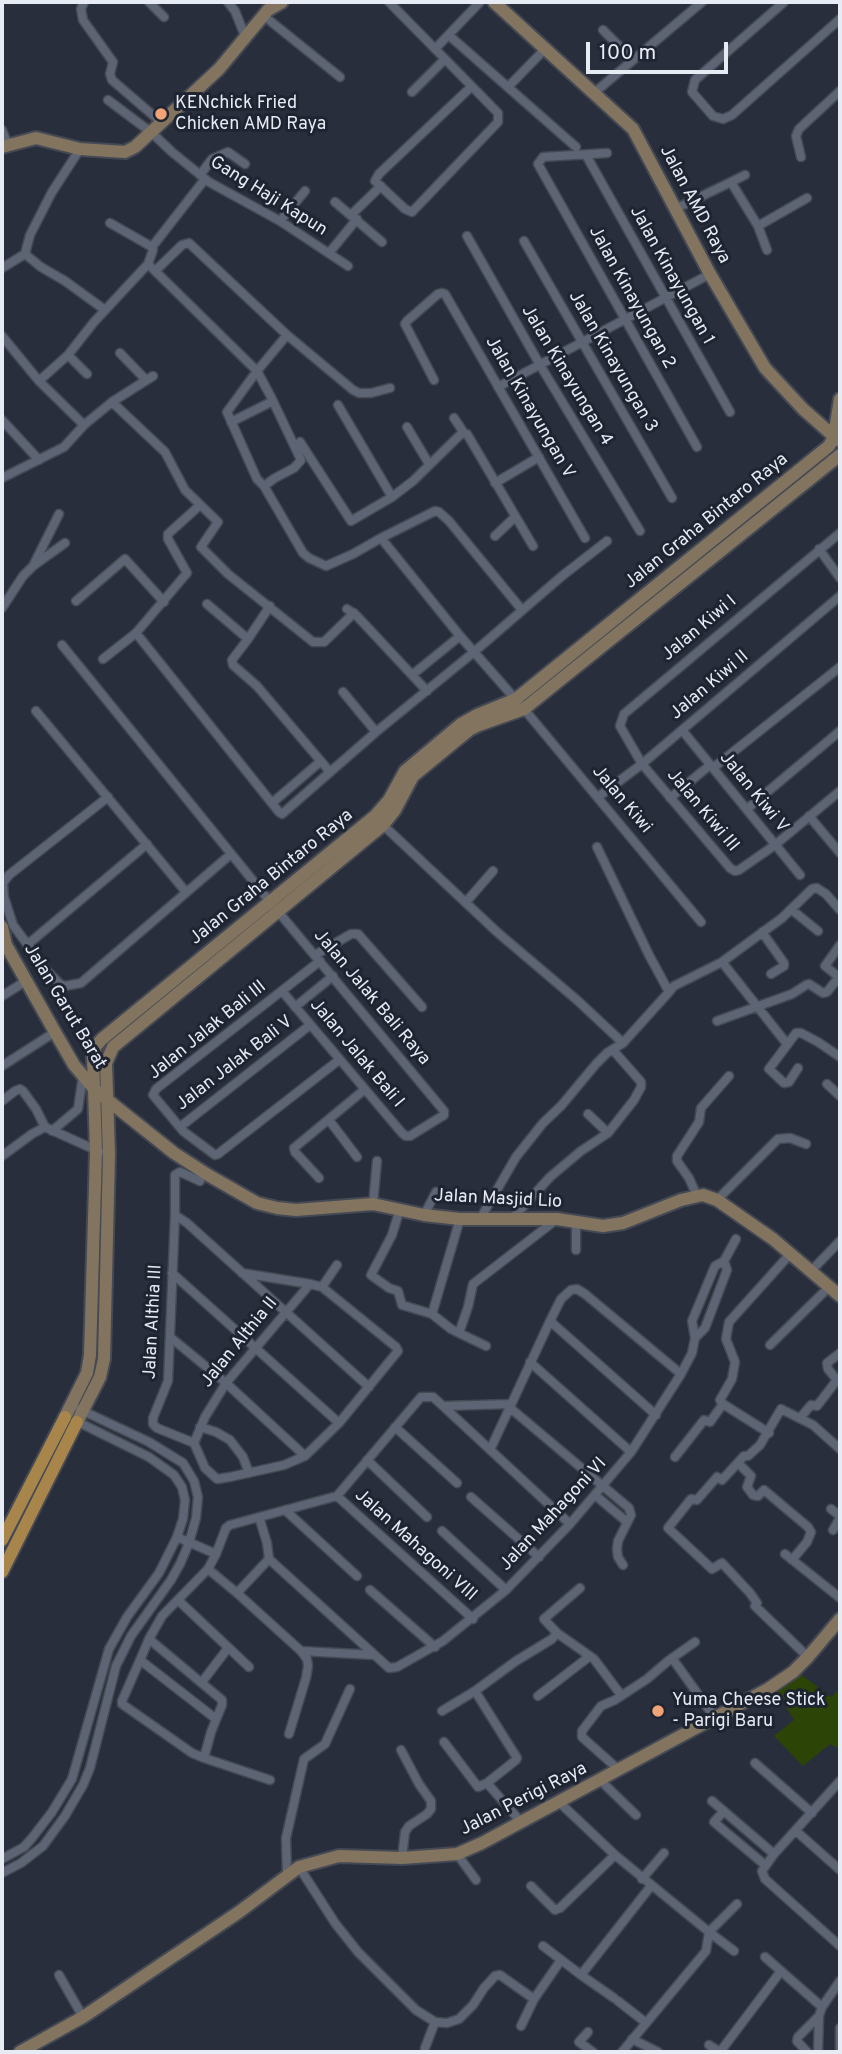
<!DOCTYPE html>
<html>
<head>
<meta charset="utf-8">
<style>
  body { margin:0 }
  #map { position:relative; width:842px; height:2054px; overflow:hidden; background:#282e3b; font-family:Overpass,sans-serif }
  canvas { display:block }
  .frame { position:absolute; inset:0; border:4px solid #e7ebf4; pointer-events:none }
  .scale { position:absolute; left:586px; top:42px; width:142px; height:32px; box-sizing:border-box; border:4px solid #e7ebf4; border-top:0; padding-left:9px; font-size:21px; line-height:24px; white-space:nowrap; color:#e7ebf4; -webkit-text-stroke:5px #1e2431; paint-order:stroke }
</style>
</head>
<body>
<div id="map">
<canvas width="842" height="2054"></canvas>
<div class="frame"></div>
<div class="scale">100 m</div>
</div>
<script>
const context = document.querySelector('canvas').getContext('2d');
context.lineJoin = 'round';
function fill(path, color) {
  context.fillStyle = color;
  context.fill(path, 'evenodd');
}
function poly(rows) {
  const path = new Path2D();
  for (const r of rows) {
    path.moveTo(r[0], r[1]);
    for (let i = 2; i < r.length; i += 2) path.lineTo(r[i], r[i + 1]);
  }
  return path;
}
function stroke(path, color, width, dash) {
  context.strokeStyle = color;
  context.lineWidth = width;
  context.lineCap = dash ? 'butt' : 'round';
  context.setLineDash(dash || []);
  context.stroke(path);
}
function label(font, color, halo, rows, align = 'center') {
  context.font = font + ' Overpass,sans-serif';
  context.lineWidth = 6;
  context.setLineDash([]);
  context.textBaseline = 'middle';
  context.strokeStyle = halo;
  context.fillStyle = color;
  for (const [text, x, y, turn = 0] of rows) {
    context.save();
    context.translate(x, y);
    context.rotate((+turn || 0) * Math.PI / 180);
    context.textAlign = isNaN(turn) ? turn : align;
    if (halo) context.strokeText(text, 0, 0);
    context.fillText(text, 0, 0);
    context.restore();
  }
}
fill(poly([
  [799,1673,831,1697,840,1688,840,1749,830,1744,803,1766,774,1736,794,1720,775,1689]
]), '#2c4405');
const street = poly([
  [84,2,81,9,83,20,113,62,110,74,112,80,162,123],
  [149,2,164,17],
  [228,2,235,11,245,36],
  [389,2,498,113,498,122,412,212,405,209,375,181,379,174,471,87],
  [784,2,695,80,692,92,713,116,723,119,732,115,840,19],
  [264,16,340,77],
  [603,30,633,60],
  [452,38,576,147],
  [435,49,480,2],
  [509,86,546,48],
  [412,92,445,59],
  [594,93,702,2],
  [108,100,152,133,172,152,209,182,280,221,348,266],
  [2,130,8,145],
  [607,153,543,157,538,164,697,447],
  [586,155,730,412],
  [801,157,796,136,799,129,840,91],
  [200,175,212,159,228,152,245,164],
  [731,182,745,175],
  [335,202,382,242],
  [675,209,731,182,758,226],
  [351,215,381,186],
  [280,221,305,191],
  [110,223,152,247],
  [467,236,540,365,640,531],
  [524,241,672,498],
  [767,250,758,226,807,198],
  [329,253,357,219],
  [25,254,30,235,52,192,80,149],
  [25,254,41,267,65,281,105,310],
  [148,264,257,371,271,397,301,460,294,468,275,478,264,486],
  [2,268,25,254],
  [155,271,182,245,189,243,287,335],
  [2,336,39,381,84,425],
  [120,353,146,380],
  [68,355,87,374],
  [434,380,405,324,407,321,438,294,442,293,445,294,585,538],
  [39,381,68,355,94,322,148,264,153,250,152,247,205,179],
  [498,387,710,274],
  [112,402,165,452,185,490,218,522,201,547,228,574,313,642,324,642,354,613],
  [338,405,392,497],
  [454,418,464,433],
  [2,420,39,460],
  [231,422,273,401],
  [407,427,429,464],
  [300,442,351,521,392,497,413,481,462,433,467,434,533,546],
  [2,478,64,447,84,425,112,402,153,376],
  [495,483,539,457],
  [840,533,624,714,620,726,642,764,730,868,735,871,739,870,775,845,840,791],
  [495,536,515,517],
  [381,538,353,554,326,566,309,558,303,553,264,486,257,479,227,412,257,371,287,335,353,390,359,393,371,393,390,388],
  [819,549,840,578],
  [34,564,59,514],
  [76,601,125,559,164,602],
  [207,604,248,639,232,660,233,665,257,686,330,772],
  [2,608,23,576,33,566,65,543],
  [347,609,356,615,427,691],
  [522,610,449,521,439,512,435,511,381,538,460,636,524,709,701,922],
  [136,633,279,812,282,814,376,732,474,652,562,576,607,541],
  [248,639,270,606],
  [62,645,271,903,444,1111,444,1115,410,1136,406,1136,402,1133,282,991],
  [103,659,136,633,187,573,168,539,168,534,199,506],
  [412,675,460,636],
  [343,692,376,732],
  [36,711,186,892],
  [682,730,800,875],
  [713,768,840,667],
  [108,797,9,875,3,883,4,897,13,925,47,971,60,984,65,986,81,983,231,854],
  [598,797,642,764,840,596],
  [670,798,710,765],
  [272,803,321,761],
  [747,809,840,731],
  [809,816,840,853],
  [383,825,497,932,577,1000,623,1043],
  [597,847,649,955,669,992,674,986,722,962,782,918,812,889,817,888,826,894,840,910],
  [466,902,493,871],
  [792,910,818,931],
  [762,932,784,963,784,966,771,974],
  [27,945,147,844],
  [840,945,825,966,840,978],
  [315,955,351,934,358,934,422,1007],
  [320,961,156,1089,153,1095,183,1131,215,1155,218,1154,339,1060],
  [722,962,787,1044],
  [2,996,26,981],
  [295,1007,333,976],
  [717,1021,792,994,806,985,809,984,823,993,827,992,839,977],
  [2,1066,55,1032],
  [798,1068,789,1082,784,1083,769,1069,796,1033,801,1033,818,1042,840,1057],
  [827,1084,840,1096],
  [2,1101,15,1091,20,1089,23,1091,36,1109,45,1127],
  [588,1114,608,1133],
  [329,1120,357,1157],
  [180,1127,310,1025],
  [52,1131,78,1109,82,1082],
  [2,1156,32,1134,45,1127,100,1152],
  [319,1178,295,1152,294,1148,364,1090],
  [697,1196,689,1178,677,1161,677,1156,699,1122,701,1108,729,1076],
  [717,1200,778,1139,790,1138,806,1144],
  [373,1204,377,1161],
  [400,1209,392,1235,371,1275,389,1288,398,1291,402,1305,432,1314],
  [175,1215,187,1223,369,1387],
  [424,1215,436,1192],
  [480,1219,516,1157,543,1123,561,1106,596,1064,607,1053,623,1043,669,992],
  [512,1219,550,1177,581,1151,608,1133,634,1100,641,1087,641,1082,613,1050],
  [576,1222,576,1250],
  [812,1270,840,1241],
  [172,1273,339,1423],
  [242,1273,310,1284,322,1287,396,1347,398,1351,339,1423,305,1456,284,1465,230,1477,217,1479,205,1468,194,1443,205,1417,226,1383,310,1284],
  [322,1287,337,1265],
  [432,1314,460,1219],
  [432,1314,451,1329,459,1333],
  [550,1321,656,1415],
  [170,1337,226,1383,305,1456],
  [695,1338,705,1328,727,1270,724,1261],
  [770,1345,830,1286],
  [486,1346,459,1333,468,1307,473,1284,557,1219],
  [530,1362,631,1452],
  [723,1404,720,1400,732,1379,735,1362,726,1339,729,1322,791,1253],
  [444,1406,510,1404],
  [509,1407,629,1508,631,1515,618,1541,617,1549,618,1557,623,1565],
  [800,1418,811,1405,817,1406,837,1380,828,1369,827,1363,840,1353],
  [200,1427,216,1432,230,1440,243,1457,249,1473],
  [395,1427,457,1483],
  [194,1443,157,1428,153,1424,153,1418,168,1381,175,1215,175,1175,180,1172,200,1181],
  [490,1450,550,1321,561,1299,571,1290,577,1289,585,1294,681,1374],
  [675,1457,704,1420,710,1422,723,1404,769,1433],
  [367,1460,427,1517],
  [738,1463,751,1476,747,1487,753,1495,758,1496,764,1490,808,1527,811,1532,807,1542,792,1560],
  [595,1495,627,1522],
  [337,1496,473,1619],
  [471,1497,539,1557],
  [831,1509,840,1516],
  [285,1510,357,1576],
  [833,1530,840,1518],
  [442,1531,506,1590],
  [177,1537,216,1554],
  [785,1554,840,1598],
  [269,1559,389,1668,397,1667,443,1641,506,1590,570,1524,631,1452,681,1374,692,1353,695,1338,692,1321,715,1266,724,1261,736,1239],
  [208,1569,237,1593,301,1651,307,1659,308,1666,306,1678,289,1734],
  [580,1588,544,1619,557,1633,594,1659,621,1695],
  [370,1590,435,1647],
  [237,1593,269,1559,267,1543,259,1517],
  [179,1601,249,1667],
  [149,1639,222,1700,222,1705,211,1732,204,1758,192,1753,122,1704,122,1701,140,1660,149,1639,162,1616,208,1569,216,1554,226,1528,230,1525,337,1496,421,1397,433,1397,443,1406,570,1524],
  [301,1651,374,1655],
  [808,1657,755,1606,757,1603,750,1593,722,1563,712,1569,668,1528,691,1499,697,1500,717,1477,722,1480,744,1456,748,1456,760,1445,781,1409,813,1425,840,1449],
  [672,1658,715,1718],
  [140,1660,216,1719],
  [202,1682,228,1648],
  [538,1696,590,1656],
  [442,1711,475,1691,516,1661,552,1639,557,1633],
  [444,1742,478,1787,487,1783,516,1760,517,1758,475,1691],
  [401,1750,419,1784,431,1801,431,1809,427,1814,409,1826,405,1832,402,1858],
  [204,1758,270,1780],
  [755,1763,812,1813],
  [619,1770,582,1737,582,1731,601,1706,615,1700,647,1679,668,1661,695,1642],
  [600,1780,636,1815],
  [840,1781,774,1854,762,1871,765,1879,840,1946],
  [487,1783,521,1822],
  [712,1801,774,1854],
  [559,1802,615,1855,709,1932,706,1951,622,2052],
  [724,1811,714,1822,765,1865],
  [796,1831,840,1870],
  [457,1854,476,1880],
  [2,1859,24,1847,32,1838,52,1812,72,1779,109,1649,127,1617,159,1573,177,1537,183,1519,185,1500,182,1487,174,1475,149,1457,76,1421],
  [299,1867,335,1923,358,1952,416,2010,435,2022,447,2023,459,2019,473,2005,484,1988,495,1976,500,1975,534,1999],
  [2,1873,21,1863,43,1846,65,1816,83,1785,90,1768,116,1666,131,1636,171,1580,180,1564,189,1543,196,1518,198,1497,194,1481,183,1463,149,1442,79,1409],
  [287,1876,286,1838,304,1759,325,1744,350,1689],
  [642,1879,664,1853],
  [531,1886,555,1910,560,1908,615,1855],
  [543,1946,581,1975,651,1886],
  [734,1951,709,1932,737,1904],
  [765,1957,822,2007],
  [59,1975,83,2017],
  [581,1975,614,1998],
  [618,2001,645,2022],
  [521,2026,534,1999,561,1960],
  [840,2028,840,2050],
  [588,2032,579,2042,593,2052],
  [632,2039,658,2052],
  [709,2045,720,2052],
  [425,2048,435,2022],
  [720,2052,781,1971],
  [807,2052,797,2041,798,2037,819,2016],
  [818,2052,819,2016,822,2007,840,1981]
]);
const secondary = poly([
  [494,2,633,129,710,274,765,368,803,409,838,440],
  [2,147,36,138,80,149,125,152,135,147,219,69,268,10,282,2],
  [2,927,6,945,55,1032,74,1065,95,1090,174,1153,208,1175,257,1203,277,1208,296,1210,373,1204,424,1215,460,1219,557,1219,603,1226,623,1223,681,1200,703,1195,717,1200,773,1239,840,1296],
  [65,1417,87,1373,90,1355,96,1151,93,1057,95,1047,102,1039,375,816,389,800,405,771,461,724,477,715,516,699,829,446,834,437,840,399],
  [77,1422,100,1377,104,1359,109,1154,106,1063,113,1047,383,825,395,810,413,776,469,730,479,725,524,709,840,455],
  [20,2052,83,2017,239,1912,299,1867,339,1856,402,1858,457,1854,482,1843,768,1689,793,1672,808,1657,840,1619]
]);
const primary = poly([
  [2,1540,65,1417],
  [2,1572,77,1422]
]);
stroke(street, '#444954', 11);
stroke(secondary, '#444954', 16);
stroke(primary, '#444954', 16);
stroke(street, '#5d6473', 8);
stroke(secondary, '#82745f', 12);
stroke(primary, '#a7854b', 12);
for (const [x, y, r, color] of [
  [161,114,7,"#efa377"],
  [658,1711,7,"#efa377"]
]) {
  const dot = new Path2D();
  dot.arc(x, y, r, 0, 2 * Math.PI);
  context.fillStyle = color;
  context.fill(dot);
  stroke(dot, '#1e2431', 2.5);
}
label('18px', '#e7ebf4', '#1e2431', [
  ["KENchick Fried",175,104],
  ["Chicken AMD Raya",175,125],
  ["Yuma Cheese Stick",672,1701],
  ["- Parigi Baru",672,1722]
], 'left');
label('18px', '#e7ebf4', '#1e2431', [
  ["Gang Haji Kapun",268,197,32],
  ["Jalan AMD Raya",694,205,62],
  ["Jalan Kinayungan 1",671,276,61],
  ["Jalan Kinayungan 2",631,298,61],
  ["Jalan Kinayungan 3",612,362,60],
  ["Jalan Kinayungan 4",566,376,59],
  ["Jalan Kinayungan V",529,408,60],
  ["Jalan Graha Bintaro Raya",707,522,-39],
  ["Jalan Kiwi I",700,629,-40],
  ["Jalan Kiwi II",710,686,-40],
  ["Jalan Kiwi V",753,793,51],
  ["Jalan Kiwi",621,800,50],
  ["Jalan Kiwi III",702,811,50],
  ["Jalan Graha Bintaro Raya",272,878,-39],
  ["Jalan Jalak Bali Raya",371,998,50],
  ["Jalan Garut Barat",64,1007,59],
  ["Jalan Jalak Bali III",208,1031,-39],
  ["Jalan Jalak Bali I",356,1054,50],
  ["Jalan Jalak Bali V",235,1064,-38],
  ["Jalan Masjid Lio",498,1200,3],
  ["Jalan Althia III",154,1322,-87],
  ["Jalan Althia II",240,1343,-51],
  ["Jalan Mahagoni VI",554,1515,-47],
  ["Jalan Mahagoni VIII",415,1546,42],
  ["Jalan Perigi Raya",524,1800,-27]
]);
</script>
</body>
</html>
